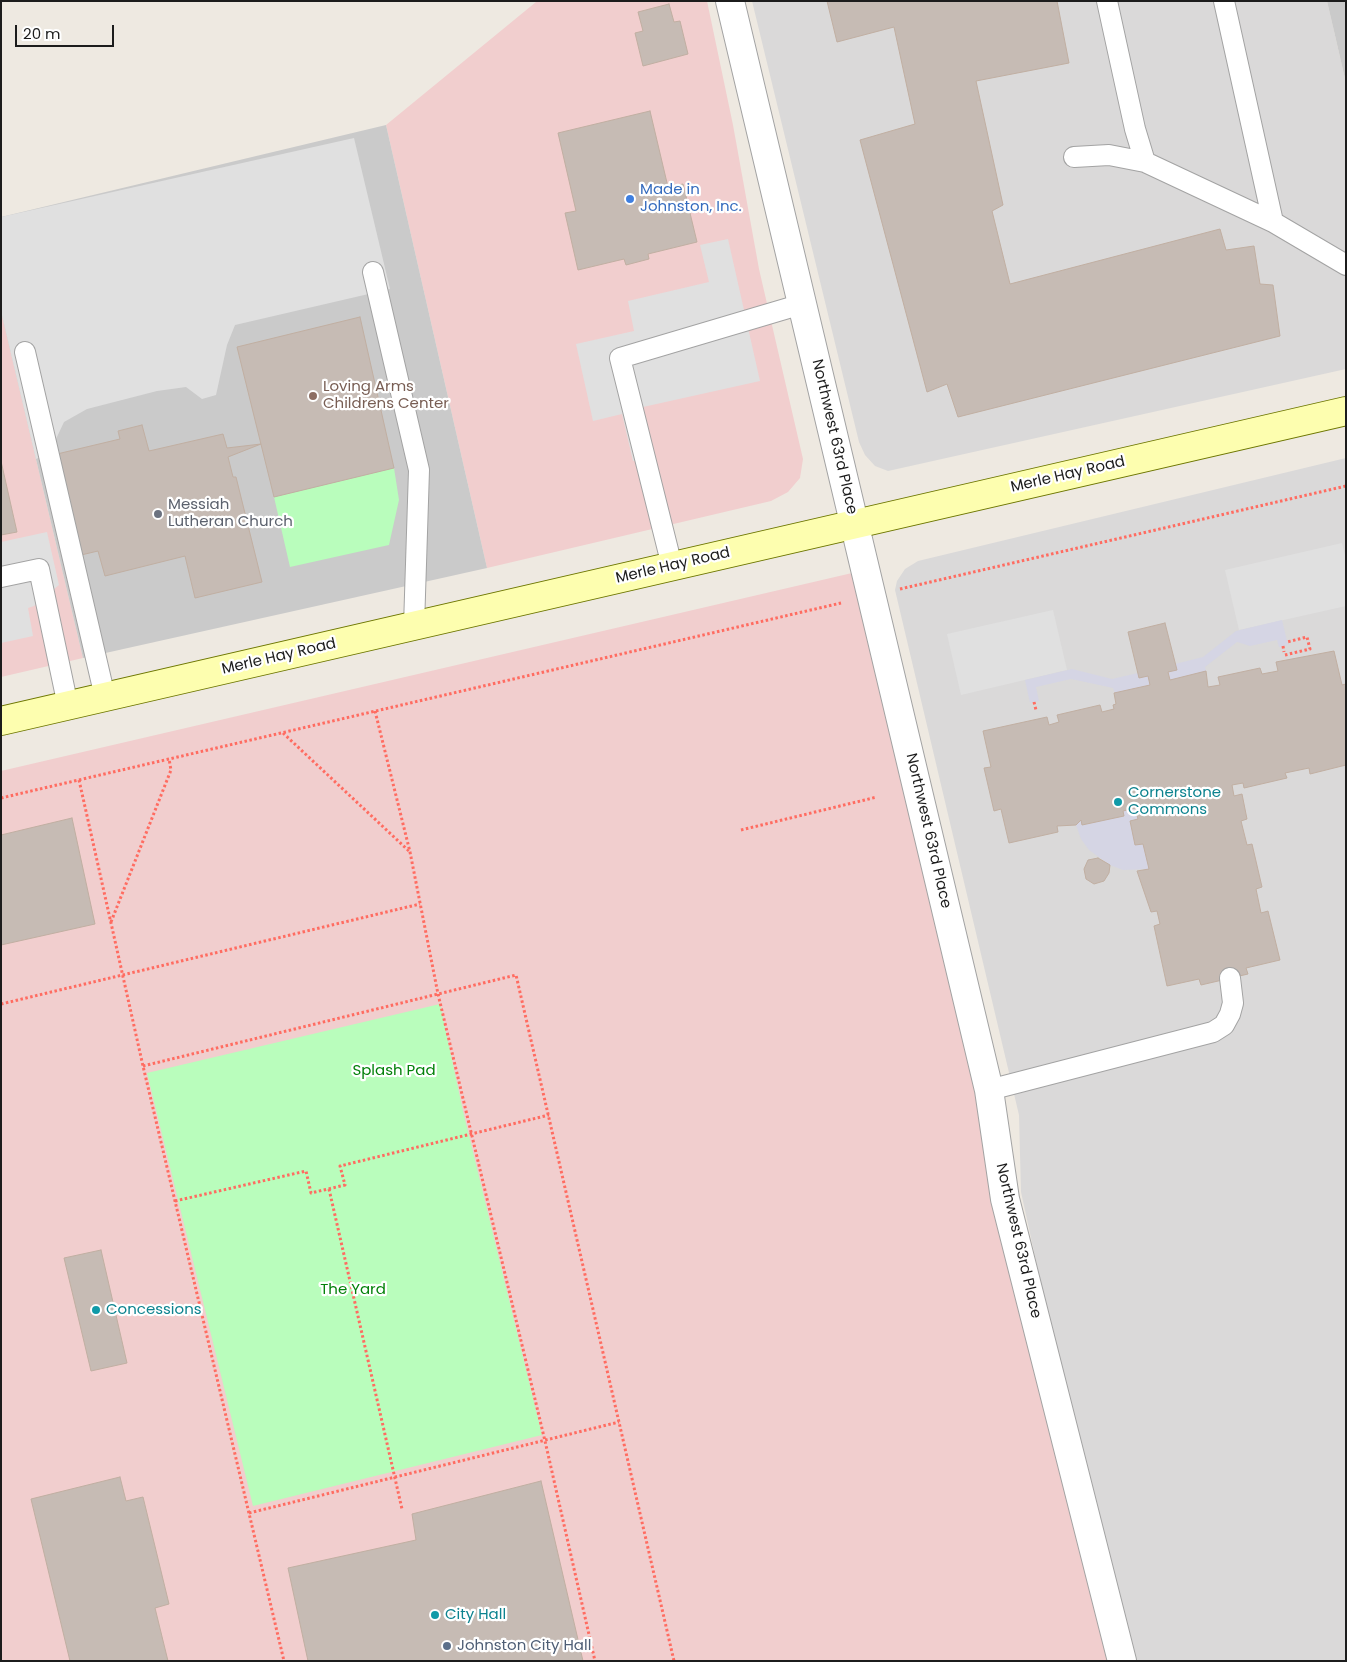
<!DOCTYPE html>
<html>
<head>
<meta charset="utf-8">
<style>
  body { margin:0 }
  #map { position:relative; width:1347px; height:1662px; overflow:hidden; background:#eee9e1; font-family:Poppins,sans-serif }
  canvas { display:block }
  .frame { position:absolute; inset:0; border:2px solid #1c1c1c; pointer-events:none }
  .scale { position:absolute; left:15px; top:25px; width:99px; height:22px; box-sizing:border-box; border:2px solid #1c1c1c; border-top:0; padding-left:6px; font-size:15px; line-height:18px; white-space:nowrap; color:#1c1c1c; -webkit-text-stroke:4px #fff; paint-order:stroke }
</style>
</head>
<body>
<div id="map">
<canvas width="1347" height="1662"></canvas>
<div class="frame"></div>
<div class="scale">20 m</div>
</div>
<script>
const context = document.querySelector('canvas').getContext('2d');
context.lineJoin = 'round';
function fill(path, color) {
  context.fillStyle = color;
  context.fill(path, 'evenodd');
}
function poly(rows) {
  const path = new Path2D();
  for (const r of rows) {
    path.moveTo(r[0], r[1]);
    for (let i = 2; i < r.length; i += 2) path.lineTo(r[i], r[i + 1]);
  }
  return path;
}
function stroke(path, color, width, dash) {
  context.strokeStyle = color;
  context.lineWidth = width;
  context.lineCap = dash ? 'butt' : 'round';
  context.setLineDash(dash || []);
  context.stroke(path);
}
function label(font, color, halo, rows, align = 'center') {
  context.font = font + ' Poppins,sans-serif';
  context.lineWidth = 4.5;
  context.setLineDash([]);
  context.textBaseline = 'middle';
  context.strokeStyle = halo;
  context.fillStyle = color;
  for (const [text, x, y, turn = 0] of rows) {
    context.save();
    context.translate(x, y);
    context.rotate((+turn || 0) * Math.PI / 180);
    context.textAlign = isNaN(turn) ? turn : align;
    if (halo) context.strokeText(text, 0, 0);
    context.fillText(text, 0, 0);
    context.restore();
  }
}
fill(poly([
  [752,1,1327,1,1346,83,1346,369,888,471,875,466,865,455,859,442],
  [1346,458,1346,1661,1123,1661,1021,1192,1019,1115,895,590,897,581,905,569,918,561]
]), '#dad9d9');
fill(poly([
  [541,1,707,1,733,125,759,269,803,459,800,478,788,492,771,501,487,568,386,125,536,2],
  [1,311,83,658,1,677],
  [865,570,1122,1661,1,1661,1,771]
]), '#f1cece');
fill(poly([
  [1327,1,1346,1,1346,83],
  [386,125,487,568,83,658,1,311,1,217]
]), '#cacaca');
fill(poly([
  [394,468,399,500,389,545,290,567,274,497],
  [440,1004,463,1111,542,1435,253,1506,147,1073]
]), '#b9fdbc');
fill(poly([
  [354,138,390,289,235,325,227,345,216,395,202,399,186,387,157,391,87,409,64,422,56,439,55,451,36,459,1,311,1,217],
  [728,239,760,381,643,407,655,456,633,461,622,414,593,421,576,344,634,331,628,301,709,282,700,245],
  [47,532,59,585,34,606,28,608,33,636,1,643,1,542],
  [1342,543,1346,559,1346,606,1239,630,1225,570],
  [1053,610,1067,670,961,695,947,634]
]), '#e0e0e0');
fill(poly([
  [1282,620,1288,645,1279,647,1277,640,1250,646,1237,642,1205,667,1206,671,1170,680,1168,672,1175,664,1203,657,1236,631],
  [1072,669,1112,679,1138,673,1148,676,1150,685,1115,693,1113,688,1071,679,1036,687,1039,701,1030,703,1025,680],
  [1135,808,1138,819,1130,822,1135,845,1143,844,1149,869,1123,870,1110,865,1089,850,1081,839,1076,825,1081,820,1083,825,1124,816,1123,811]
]), '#d5d5e4');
const building = poly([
  [827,1,1057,1,1069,63,976,81,1003,205,992,211,1010,284,1220,229,1226,250,1254,246,1260,284,1273,285,1280,336,958,417,947,384,927,392,860,140,915,124,894,27,837,42,827,1],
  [669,4,674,22,680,21,688,54,643,66,635,33,643,31,638,12,669,4],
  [650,111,668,187,683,184,697,242,648,254,649,259,626,265,624,259,578,270,565,213,576,211,558,133,650,111],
  [360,317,394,468,274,497,237,347,360,317],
  [142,425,149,451,223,434,227,448,261,444,228,457,233,477,236,477,262,582,195,598,185,556,105,576,98,551,81,555,57,454,120,439,118,431,142,425],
  [1,461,17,532,1,535,1,461],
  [1165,623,1177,670,1168,672,1170,680,1206,671,1208,687,1220,685,1218,677,1260,668,1262,674,1278,671,1276,662,1334,651,1342,685,1346,684,1346,765,1310,774,1309,768,1285,773,1287,778,1244,788,1243,783,1232,785,1234,796,1242,794,1247,819,1241,821,1247,845,1252,844,1262,887,1256,889,1261,913,1268,911,1280,960,1246,968,1248,974,1201,985,1199,979,1167,986,1154,926,1160,924,1157,911,1151,912,1137,871,1149,869,1143,844,1135,845,1130,821,1138,819,1135,808,1123,811,1124,816,1082,825,1081,820,1076,825,1057,826,1058,832,1009,843,1001,809,994,811,984,768,991,767,983,731,1047,717,1049,725,1059,722,1057,715,1100,705,1102,712,1114,709,1113,705,1116,704,1114,693,1150,685,1148,676,1139,678,1128,632,1165,623],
  [72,818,95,924,1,945,1,835,72,818],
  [1098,858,1110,865,1109,873,1104,881,1094,884,1086,879,1084,869,1088,860,1098,858],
  [101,1250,127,1363,91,1371,64,1258,101,1250],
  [120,1477,126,1501,143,1497,169,1604,155,1608,168,1661,70,1661,31,1499,120,1477],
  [541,1481,583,1661,308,1661,288,1568,416,1540,412,1514,541,1481]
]);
fill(building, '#c6bbb4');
stroke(building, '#c1afa2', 1);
const lane = poly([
  [1107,1,1135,129,1145,162,1273,222],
  [1224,1,1273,222,1346,265],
  [1074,157,1109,155,1145,162],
  [373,272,419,470,414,626],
  [25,352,105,697],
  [672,566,620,358,802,304],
  [1,577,39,569,68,706],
  [989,1090,1213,1032,1224,1025,1230,1014,1233,1003,1230,978]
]);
const street = poly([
  [730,1,989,1090,1005,1199,1122,1661]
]);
const secondary = poly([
  [1,721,1346,411]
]);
stroke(lane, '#a3a3a3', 22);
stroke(street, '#a3a3a3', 30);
stroke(secondary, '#6d7600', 30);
stroke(poly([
  [900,589,1346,486],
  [1283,646,1284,652],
  [1285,655,1310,649,1307,637,1287,642],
  [1034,702,1036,710],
  [375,711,410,852,438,994,545,1441,595,1661],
  [283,733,410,852],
  [79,780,143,1066,284,1661],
  [1,798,841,603],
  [741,830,877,797],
  [111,922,171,770,169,759],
  [1,1004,420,904],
  [143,1066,516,975,674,1661],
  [329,1189,402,1509],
  [175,1201,306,1171,311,1193,345,1185,340,1166,549,1115],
  [249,1513,619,1422]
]), '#ff6c61', 3, [2.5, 2.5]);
stroke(lane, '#fff', 20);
stroke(street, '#fff', 28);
stroke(secondary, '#fdfeaf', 28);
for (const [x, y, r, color] of [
  [630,199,5,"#3f7fe0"],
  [313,396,5,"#8d6e63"],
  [158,514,5,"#6b7280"],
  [1118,802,5,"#0f9aa8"],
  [96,1310,5,"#0f9aa8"],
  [435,1615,5,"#0f9aa8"],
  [447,1646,5,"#5c6f8a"]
]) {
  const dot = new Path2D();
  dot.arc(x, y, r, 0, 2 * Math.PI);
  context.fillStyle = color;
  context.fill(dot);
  stroke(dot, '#fff', 2);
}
label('15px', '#366cbe', '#fff', [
  ["Made in",640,190],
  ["Johnston, Inc.",640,207]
], 'left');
label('15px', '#785e54', '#fff', [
  ["Loving Arms",323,387],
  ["Childrens Center",323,404]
], 'left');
label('15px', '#1c1c1c', '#fff', [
  ["Northwest 63rd Place",834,437,77],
  ["Merle Hay Road",1068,475,-13],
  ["Merle Hay Road",673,566,-13],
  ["Merle Hay Road",279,657,-13],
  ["Northwest 63rd Place",928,831,77],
  ["Northwest 63rd Place",1018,1241,77]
]);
label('15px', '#5b616d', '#fff', [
  ["Messiah",168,505],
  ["Lutheran Church",168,522]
], 'left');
label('15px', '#0d838f', '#fff', [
  ["Cornerstone",1128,793],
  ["Commons",1128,810],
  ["Concessions",106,1310],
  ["City Hall",445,1615]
], 'left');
label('15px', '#03810a', '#fff', [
  ["Splash Pad",394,1071],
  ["The Yard",353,1290]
]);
label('15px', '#4e5e75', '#fff', [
  ["Johnston City Hall",457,1646]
], 'left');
</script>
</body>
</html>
